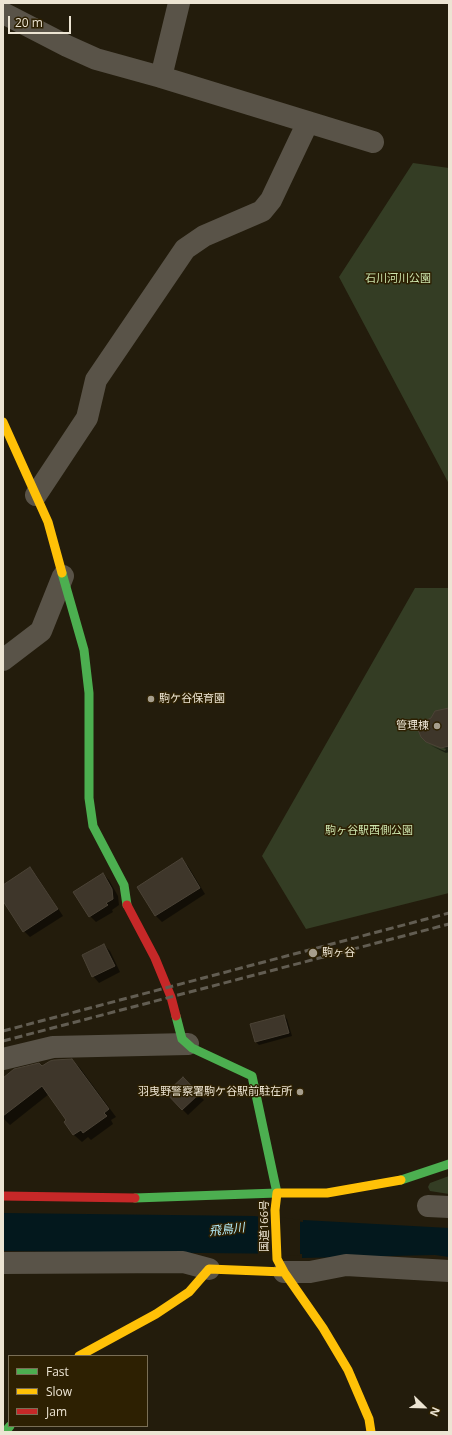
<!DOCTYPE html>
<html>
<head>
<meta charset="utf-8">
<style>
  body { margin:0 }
  #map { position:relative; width:452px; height:1435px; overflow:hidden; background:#231c0c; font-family:"Open Sans",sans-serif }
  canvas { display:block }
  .frame { position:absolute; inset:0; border:4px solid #ece4d3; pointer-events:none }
  .legend { position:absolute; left:8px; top:1355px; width:140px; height:72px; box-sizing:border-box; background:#2d2002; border:1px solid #796e56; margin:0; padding:5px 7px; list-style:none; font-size:12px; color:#ece4d3 }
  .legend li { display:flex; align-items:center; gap:8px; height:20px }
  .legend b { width:20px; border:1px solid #796e56 }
  .north { position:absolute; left:404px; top:1387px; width:40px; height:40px; -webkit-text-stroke:3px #2d2002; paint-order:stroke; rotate:113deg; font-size:11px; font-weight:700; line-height:16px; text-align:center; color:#ece4d3 }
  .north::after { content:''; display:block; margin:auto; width:14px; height:18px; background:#ece4d3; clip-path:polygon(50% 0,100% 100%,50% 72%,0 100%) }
  .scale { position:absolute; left:8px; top:16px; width:63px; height:18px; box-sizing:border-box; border:2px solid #ece4d3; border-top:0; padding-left:5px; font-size:12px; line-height:14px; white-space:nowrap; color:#ece4d3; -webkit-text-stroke:3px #2d2002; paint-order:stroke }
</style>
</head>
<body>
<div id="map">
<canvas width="452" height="1435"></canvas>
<div class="frame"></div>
<ul class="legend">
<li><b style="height:5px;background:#4caf50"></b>Fast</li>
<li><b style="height:5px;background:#ffc107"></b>Slow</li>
<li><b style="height:5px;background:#c62828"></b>Jam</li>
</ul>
<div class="north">N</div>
<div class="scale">20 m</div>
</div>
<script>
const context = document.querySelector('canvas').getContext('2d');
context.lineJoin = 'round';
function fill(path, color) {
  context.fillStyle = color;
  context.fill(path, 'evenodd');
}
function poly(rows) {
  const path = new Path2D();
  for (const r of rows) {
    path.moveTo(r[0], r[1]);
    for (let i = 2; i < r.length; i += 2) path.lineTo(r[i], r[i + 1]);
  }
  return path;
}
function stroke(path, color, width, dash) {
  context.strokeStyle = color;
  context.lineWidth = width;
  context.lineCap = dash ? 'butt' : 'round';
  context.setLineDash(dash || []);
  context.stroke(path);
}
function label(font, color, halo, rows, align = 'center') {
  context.font = font + ' "Open Sans","Noto Sans JP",sans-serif';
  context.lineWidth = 3;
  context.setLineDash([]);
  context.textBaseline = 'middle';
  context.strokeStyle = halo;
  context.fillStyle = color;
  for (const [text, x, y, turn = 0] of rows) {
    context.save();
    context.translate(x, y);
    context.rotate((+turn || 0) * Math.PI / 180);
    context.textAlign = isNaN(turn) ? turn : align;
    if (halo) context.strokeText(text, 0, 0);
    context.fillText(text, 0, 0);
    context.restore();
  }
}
fill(poly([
  [413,163,449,168,449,484,339,277],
  [415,588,449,588,449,893,306,929,262,856],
  [449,1176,449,1194,430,1191,428,1187,430,1183]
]), '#343d24');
fill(poly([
  [3,1213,254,1216,303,1222,303,1220,449,1228,449,1257,435,1255,302,1258,302,1254,3,1251]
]), '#03181d');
fill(poly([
  [258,1214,300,1220,300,1256,258,1255]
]), '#231c0c');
fill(poly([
  [449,713,449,752,446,753,430,745,445,751,446,749,426,741],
  [182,860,188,866,205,894,162,922,156,916,138,887],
  [30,869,36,875,63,916,30,937,24,931,3,899,3,886],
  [103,874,109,880,118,896,119,905,112,910,113,912,96,922,90,916,75,892],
  [104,945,110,951,120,972,99,983,93,976],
  [284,1016,287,1019,292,1036,259,1045,256,1042,252,1025],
  [72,1060,80,1068,116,1117,111,1120,113,1124,91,1140,88,1137,82,1142,74,1135,65,1122,68,1120,49,1094,10,1125,3,1118,3,1079],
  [189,1085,204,1100,188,1115,182,1109]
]), '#0007');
const building = poly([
  [449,708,449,746,441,748,426,742,421,737,416,725,431,718,435,711,449,708],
  [182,858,200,888,155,916,137,887,182,858],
  [30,867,58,909,23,932,3,901,3,885,30,867],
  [103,873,112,889,113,899,106,903,108,905,89,917,73,892,103,873],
  [104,944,115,966,92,977,82,955,104,944],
  [284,1015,289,1033,255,1042,250,1024,284,1015],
  [72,1059,109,1109,104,1113,107,1116,83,1133,81,1130,73,1135,64,1122,66,1120,42,1086,3,1116,3,1078,14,1069,39,1063,42,1066,50,1061,54,1060,72,1059],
  [183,1077,199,1094,182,1110,166,1093,183,1077]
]);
fill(building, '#3e362a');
stroke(building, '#4b4336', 1);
stroke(poly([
  [3,13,67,46,96,59,161,77,373,142],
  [161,77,179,3],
  [36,495,87,418,96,380,185,249,204,236,262,211,271,200,308,122],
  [3,660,41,631,63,576],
  [3,1059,53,1047,188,1044],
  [428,1206,449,1207],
  [3,1263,183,1262,209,1269],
  [284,1272,310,1272,346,1265,449,1271]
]), '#595348', 22);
stroke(poly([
  [62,573,84,650,89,693,89,798,93,826,124,885,127,905],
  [401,1180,449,1164],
  [135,1198,277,1193,252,1076,192,1048,182,1039,176,1016],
  [5,1432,10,1426]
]), '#4caf50', 9);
stroke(poly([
  [3,422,48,522,62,573],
  [284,1272,323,1328,348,1370,369,1419,371,1432],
  [284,1272,277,1259,275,1210,277,1193,327,1193,401,1180],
  [79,1356,156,1314,189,1292,209,1269,284,1272]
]), '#ffc107', 9);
stroke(poly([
  [127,905,155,958,171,997,176,1016],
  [3,1196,135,1198]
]), '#c62828', 9);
stroke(poly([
  [3,1031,449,913],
  [3,1041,449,924]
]), '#625d52', 3, [8, 4]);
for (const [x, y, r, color] of [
  [151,699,4,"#a69e8d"],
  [437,726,4,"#a69e8d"],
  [313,953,5,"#a69e8d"],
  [300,1092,4,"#a69e8d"]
]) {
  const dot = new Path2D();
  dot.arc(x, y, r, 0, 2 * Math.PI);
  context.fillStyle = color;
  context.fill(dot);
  stroke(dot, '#2d2002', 1.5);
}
label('11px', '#cce4ad', '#2d2002', [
  ["石川河川公園",398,279],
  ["駒ヶ谷駅西側公園",369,831]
]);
label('11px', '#ece4d3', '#2d2002', [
  ["駒ケ谷保育園",159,699],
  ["管理棟",429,726,"right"],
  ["駒ヶ谷",322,953],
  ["羽曳野警察署駒ケ谷駅前駐在所",292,1092,"right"]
], 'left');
label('11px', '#ece4d3', '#2d2002', [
  ["国道166号",265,1226,-90]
]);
label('italic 12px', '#b2ecfb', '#2d2002', [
  ["飛鳥川",227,1230,-7]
]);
</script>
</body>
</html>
